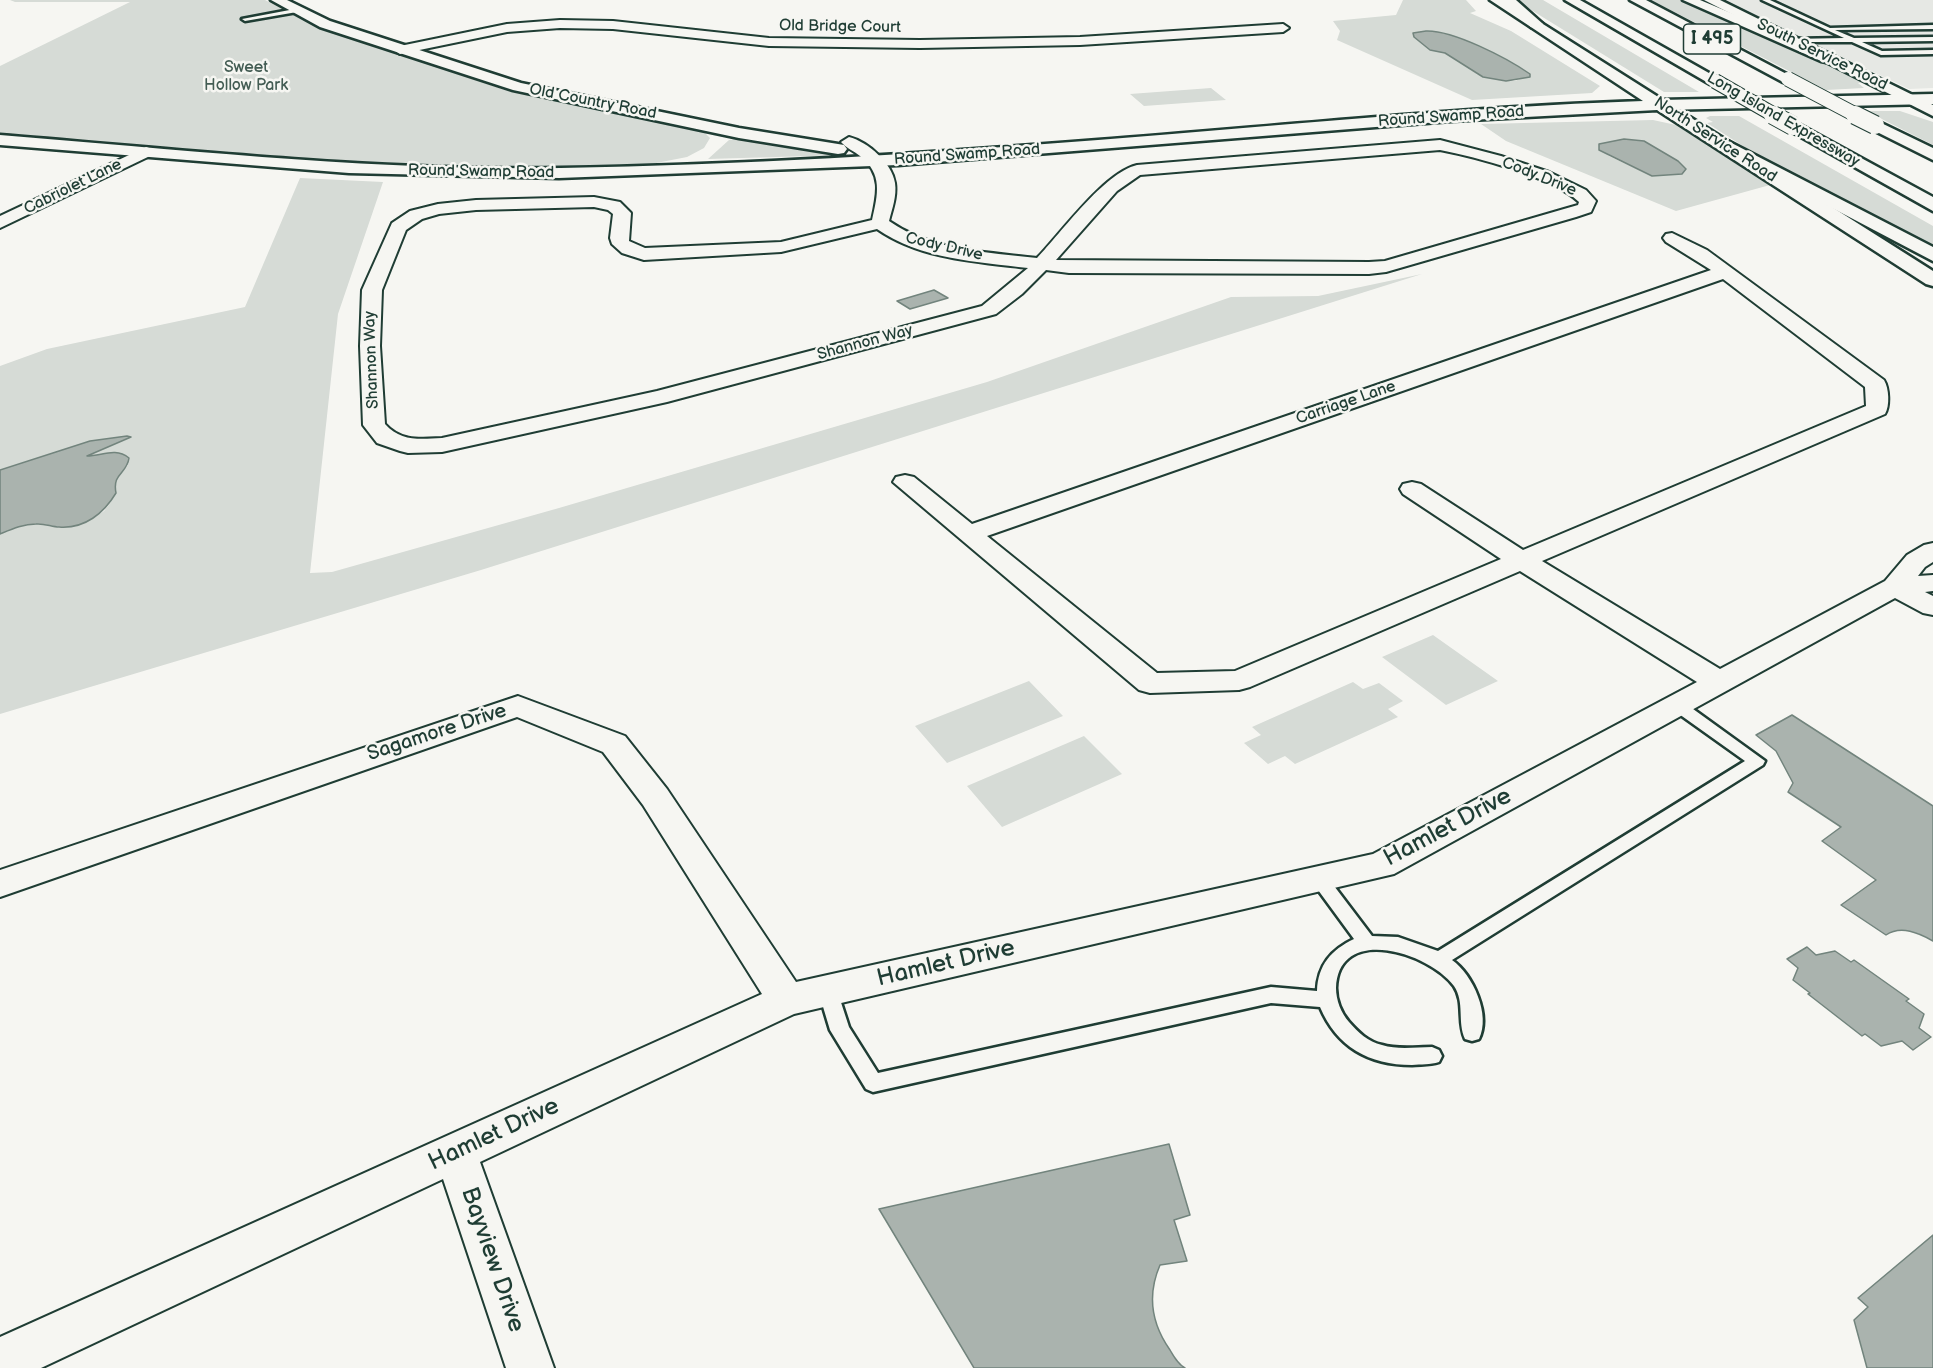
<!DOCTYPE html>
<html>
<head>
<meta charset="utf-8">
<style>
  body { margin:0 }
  canvas { display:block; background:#f6f6f2 }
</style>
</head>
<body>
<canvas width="1933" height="1368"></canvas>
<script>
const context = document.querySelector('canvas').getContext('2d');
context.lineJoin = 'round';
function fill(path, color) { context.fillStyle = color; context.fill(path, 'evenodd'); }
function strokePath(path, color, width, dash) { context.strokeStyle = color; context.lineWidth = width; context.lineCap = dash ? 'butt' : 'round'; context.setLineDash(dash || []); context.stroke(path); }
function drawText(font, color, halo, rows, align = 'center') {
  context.font = font + ' "Balsamiq Sans",sans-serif'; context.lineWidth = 5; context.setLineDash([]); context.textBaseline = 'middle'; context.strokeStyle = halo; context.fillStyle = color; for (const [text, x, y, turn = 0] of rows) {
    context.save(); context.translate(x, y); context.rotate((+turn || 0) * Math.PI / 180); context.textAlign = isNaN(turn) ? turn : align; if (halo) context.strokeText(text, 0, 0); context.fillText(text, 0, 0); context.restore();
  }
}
const built = new Path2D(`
  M1722 0H1933V88L1909 89Z`);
const green = new Path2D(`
  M10 0H265L315 26 511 92 683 124 702 130 710 138 704 148 687 157 646 165 427 168 0 134V66L130 2H15Z
  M1403 0H1466L1476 11 1470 13 1511 31 1600 86 1592 93 1472 100 1337 40 1340 31 1333 21 1396 15ZM1426 31 1522 78 1515 81 1483 77 1445 53 1430 50 1413 33Z
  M1515 0H1543L1699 92H1664Z
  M1651 0H1681L1818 58 1864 82 1858 83 1864 88 1826 90Z
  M1211 88 1226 100 1144 106 1130 94Z
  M1866 111H1900L1933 122V145Z
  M1710 116H1739L1933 226V250C1856 210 1779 171 1707 123L1713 122 1706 118Z
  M1653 120 1676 125 1770 185 1676 211 1506 141 1481 124ZM1624 139 1644 141 1686 168 1682 174 1652 176 1609 156 1599 144Z
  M742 138 840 153 844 155 708 159 729 140Z
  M300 178 383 182 338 314 310 573 332 572 559 508 987 382 1231 297 1318 296 1422 274 481 570 0 714V534L22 525 37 523 61 528 91 520 104 511 111 502 118 475 128 465 94 456 86 457 100 448 130 437 90 441 0 470V366L47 349 245 307Z
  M1433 635 1498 681 1446 705 1382 657Z
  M1029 681 1063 716 947 763 915 726Z
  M1353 682 1363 689 1379 683 1403 701 1388 709 1398 717 1295 764 1285 756 1268 764 1244 743 1261 735 1252 727Z
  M1084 736 1122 774 1002 827 967 786Z`);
const water = new Path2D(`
  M1426 31C1453 30 1507 58 1530 74V77L1506 81 1483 77 1445 53 1430 50 1414 37 1413 33Z
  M1624 139 1644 141 1678 161 1686 169 1682 174 1652 176 1599 150V144Z
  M934 290 948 298 910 309 897 301Z
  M127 436 131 437 87 456C102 456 115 447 129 458 127 474 112 473 116 493 104 513 85 529 59 527 52 527 44 523 36 524 23 524 12 529 0 534V470L90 441Z
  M1792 715 1933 806V941C1919 933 1901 925 1886 935L1841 905 1876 880 1822 841 1841 827 1788 792 1793 783 1776 751 1756 735Z
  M1807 947 1816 955 1835 951 1851 962 1854 960 1909 999 1906 1001 1924 1014 1919 1028 1931 1037 1913 1050 1902 1041 1881 1046 1865 1034 1862 1036 1808 994 1810 993 1793 980 1798 968 1787 959Z
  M1169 1144 1190 1215 1174 1220 1187 1261 1160 1265C1147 1295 1151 1323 1170 1350 1174 1357 1178 1364 1185 1368H974L879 1209Z
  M1933 1235V1368H1867L1854 1320 1868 1307 1858 1298Z`);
const lane = new Path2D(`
  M1762 0H1770L1830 28 1933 25V29L1835 30 1854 38 1933 37V41L1862 42 1882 51 1933 50V54L1881 55 1852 42H1789L1791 39 1844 38Z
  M295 9 297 12 245 21 242 19Z
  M1677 700 1682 701 1765 761 1763 765 1452 960C1473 975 1491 1015 1479 1039L1472 1041 1465 1039C1457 1022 1465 1002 1454 986 1429 952 1338 924 1336 988 1336 1000 1341 1013 1349 1022 1358 1032 1368 1042 1382 1045 1398 1050 1416 1047 1432 1047L1439 1050 1442 1056 1439 1062C1430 1065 1421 1064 1412 1065 1369 1065 1337 1047 1320 1007L1271 1003 873 1092 866 1089 830 1030 818 990 821 984 828 982 835 984 849 1027 878 1073 1271 987 1317 991C1318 965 1331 950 1354 939L1310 879 1313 874 1319 872 1325 874 1372 936 1398 937 1438 951 1745 761 1672 709 1669 705Z`);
const street = new Path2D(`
  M560 20 613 21 769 38 920 40 1080 37 1283 24 1289 28 1283 32 1080 45 920 48 769 46 613 29 560 28 507 32 400 54 394 50 400 46 507 24Z
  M849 137C868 142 892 163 895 183 897 196 892 209 889 221 932 251 987 252 1037 258 1062 232 1104 173 1137 165L1440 140 1501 156 1549 172 1586 190 1596 201 1591 212 1576 217 1386 272 1369 274 1069 273 1046 270 1022 294 996 314 667 402 442 452 408 453 400 451 377 443 363 425 360 346 362 290 392 223 410 211 438 204 476 200 594 197 620 202 631 213 629 241 645 248 781 242 872 220C878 194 883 174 860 156 854 151 846 148 841 142ZM1440 150C1476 157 1553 177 1579 202L1578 205 1564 209 1385 261 1369 262 1056 260 1117 191 1140 175ZM594 207 608 210 613 214 610 238 612 244 622 253 644 260 781 252 877 229C920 259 977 262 1028 268L982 306 657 391 442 438C420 439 401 442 385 424L380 346 382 290 406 230 422 219 439 214 476 210Z
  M146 147 152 149 154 152 152 155 0 228V216Z
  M1672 233 1707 250 1884 380C1889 388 1890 406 1885 414L1542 561 1720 669 1885 581 1907 555 1924 545 1933 543V562L1925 567 1918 576 1933 575V591L1925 592 1933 596V615L1923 613 1895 598 1394 874 794 1014 480 1162 554 1368H506L443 1179 41 1368H0V1337L762 994 643 805 603 752 517 717 0 897V870L518 696 625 736 667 789 796 982 1373 854 1697 682 1520 571 1250 687 1239 690 1150 693 1139 690 893 482 896 477 905 475 914 477 972 524 1711 270 1666 242 1663 238 1666 234ZM1723 279 1865 387 1866 406 1523 550 1421 484 1412 482 1403 484 1400 489 1403 494 1501 559 1235 671 1157 673 987 536Z`);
const secondary = new Path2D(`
  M271 0H287L330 21 521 83 739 128 838 144 844 145 847 149 844 153 838 154 739 138 513 90 320 27Z
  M1490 0H1505L1933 271V286L1926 284 1657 110 1451 121 898 165 559 178 349 173 0 145V135C187 150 374 171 561 168 741 165 920 154 1098 140 1280 126 1461 107 1643 101Z
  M1704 0H1720L1933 105V116Z`);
const primary = new Path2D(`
  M1933 94V104L1661 110 1653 105 1661 100Z`);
const highway = new Path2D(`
  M1502 0H1516L1543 24 1536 28 1531 27Z
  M1565 0H1580L1723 81 1720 84H1710Z
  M1630 0H1646L1796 79 1788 84 1783 82Z
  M1683 0H1700L1831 55 1833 58 1826 62 1821 61Z
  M1875 120 1933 148V160L1869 128 1867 125 1869 122Z
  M1793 121 1933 197V211L1787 129 1785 126 1787 123Z
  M1720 137 1933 247V261L1714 146 1712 142Z`);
const highwayBridgeFar1 = new Path2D(`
  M1788 79 1858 116
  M1715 81 1776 116`);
const highwayBridge = new Path2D(`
  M1773 115 1793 126
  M1855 115 1875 125`);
const farStreetnames = [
  ["Old Bridge Court",840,27,1],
  ["South Service Road",1822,55,26],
  ["Old Country Road",593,102,11],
  ["Round Swamp Road",1451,117,-4],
  ["Long Island Expressway",1783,120,30],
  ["North Service Road",1715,140,33],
  ["Round Swamp Road",967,155,-4],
  ["Round Swamp Road",481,172,1],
  ["Cody Drive",1539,177,22],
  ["Cabriolet Lane",73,187,-26],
  ["Cody Drive",944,247,13],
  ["Shannon Way",865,343,-15],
  ["Shannon Way",372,360,-92],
  ["Carriage Lane",1346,403,-19]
];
const farParknames = [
  ["Sweet",246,68],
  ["Hollow Park",246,86]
];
const shields = [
  [1712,39,57]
];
const shieldNames = [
  ["I 495",1712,39]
];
const streetNames = [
  ["Sagamore Drive",437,733,-18]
];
const nearStreetnames = [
  ["Hamlet Drive",1448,828,-28],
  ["Hamlet Drive",946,964,-13],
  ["Hamlet Drive",494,1135,-25],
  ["Bayview Drive",492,1260,71]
];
fill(built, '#e6e8e4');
fill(green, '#d6dbd6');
fill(water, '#aab3ae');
strokePath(water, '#72847d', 1.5);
strokePath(lane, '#1f3d34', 5);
strokePath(street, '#1f3d34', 4);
strokePath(secondary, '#1f3d34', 5);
strokePath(primary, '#1f3d34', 5);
strokePath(highway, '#1f3d34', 5);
fill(lane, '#f6f6f2');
fill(street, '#f6f6f2');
fill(secondary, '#f6f6f2');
fill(primary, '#f6f6f2');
fill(highway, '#f6f6f2');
strokePath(highwayBridgeFar1, '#1f3d34', 16, []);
strokePath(highwayBridge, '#1f3d34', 20, []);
strokePath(highwayBridgeFar1, '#f6f6f2', 14);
strokePath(highwayBridge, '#f6f6f2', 18);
drawText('16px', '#1f3d34', '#f6f6f2', farStreetnames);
drawText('16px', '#445d54', '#f6f6f2', farParknames);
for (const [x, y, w] of shields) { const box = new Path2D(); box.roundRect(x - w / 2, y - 15, w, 30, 4.5); context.fillStyle = '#f6f6f2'; context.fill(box); strokePath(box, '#1f3d34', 1.5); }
drawText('bold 18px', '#1f3d34', null, shieldNames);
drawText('20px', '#1f3d34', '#f6f6f2', streetNames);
drawText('24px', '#1f3d34', '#f6f6f2', nearStreetnames);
</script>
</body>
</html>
